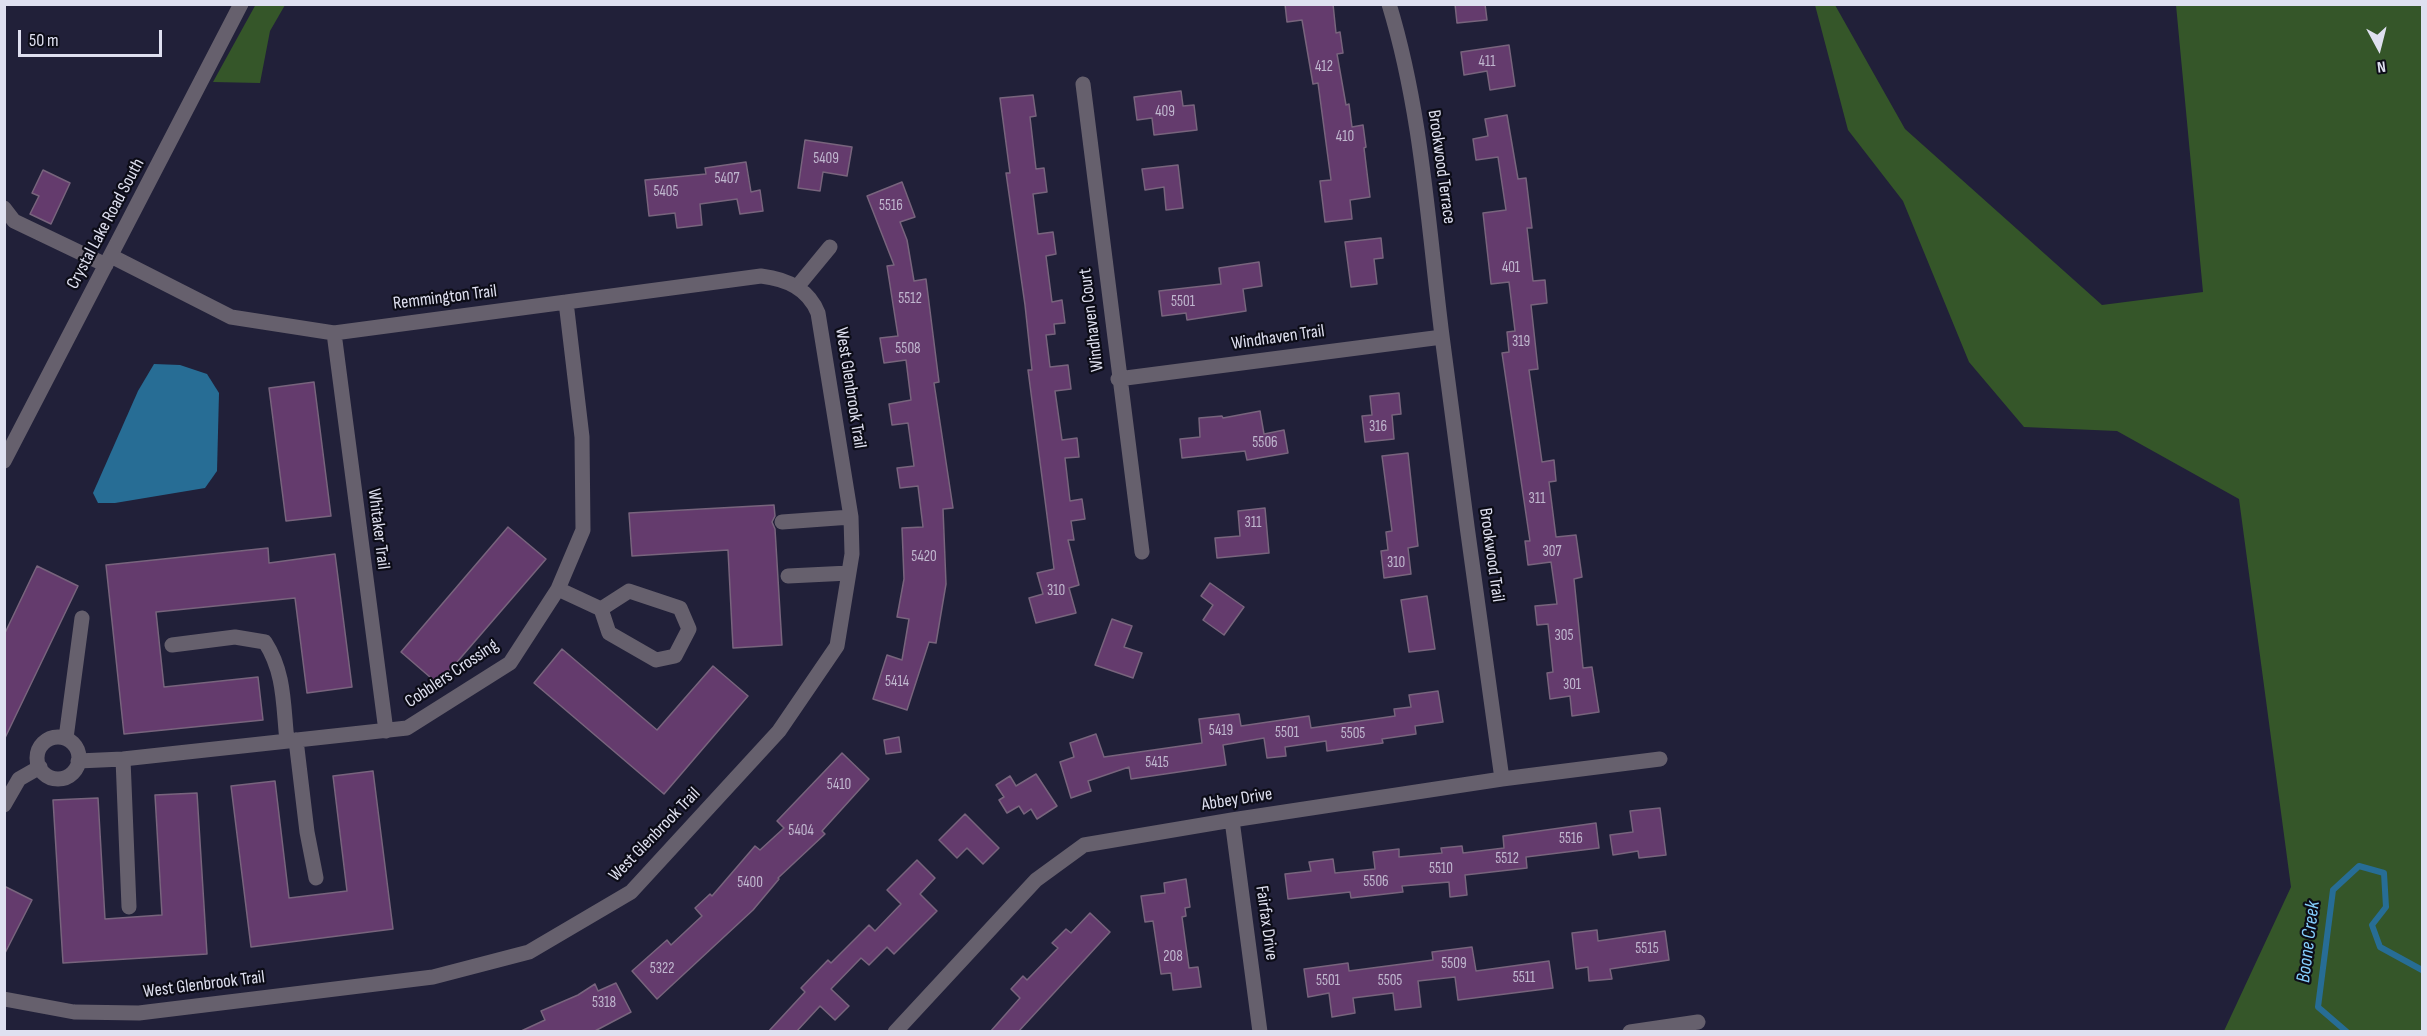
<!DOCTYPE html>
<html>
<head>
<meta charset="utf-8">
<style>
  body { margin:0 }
  #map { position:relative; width:2427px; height:1036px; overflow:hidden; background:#212039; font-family:"Sofia Sans Condensed",sans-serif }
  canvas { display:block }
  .frame { position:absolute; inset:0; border:6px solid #dfe0f0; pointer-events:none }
  .north { position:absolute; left:2349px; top:18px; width:60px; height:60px; -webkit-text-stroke:4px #0c0c17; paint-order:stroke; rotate:173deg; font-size:16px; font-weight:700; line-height:24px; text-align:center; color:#dfe0f0 }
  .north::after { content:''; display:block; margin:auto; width:21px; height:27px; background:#dfe0f0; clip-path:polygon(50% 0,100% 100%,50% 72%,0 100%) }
  .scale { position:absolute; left:18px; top:30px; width:144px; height:27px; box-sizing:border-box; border:3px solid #dfe0f0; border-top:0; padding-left:8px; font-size:18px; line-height:21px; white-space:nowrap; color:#dfe0f0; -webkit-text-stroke:4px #0c0c17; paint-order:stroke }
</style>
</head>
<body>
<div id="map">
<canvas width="2427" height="1036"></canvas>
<div class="frame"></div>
<div class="north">N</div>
<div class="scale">50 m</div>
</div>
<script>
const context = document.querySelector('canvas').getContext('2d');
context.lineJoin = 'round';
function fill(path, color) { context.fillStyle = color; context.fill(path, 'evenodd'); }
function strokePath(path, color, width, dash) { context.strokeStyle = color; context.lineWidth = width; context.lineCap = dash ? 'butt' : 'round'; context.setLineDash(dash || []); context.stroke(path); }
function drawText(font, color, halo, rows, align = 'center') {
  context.font = font + ' "Sofia Sans Condensed",sans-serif'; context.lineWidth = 4.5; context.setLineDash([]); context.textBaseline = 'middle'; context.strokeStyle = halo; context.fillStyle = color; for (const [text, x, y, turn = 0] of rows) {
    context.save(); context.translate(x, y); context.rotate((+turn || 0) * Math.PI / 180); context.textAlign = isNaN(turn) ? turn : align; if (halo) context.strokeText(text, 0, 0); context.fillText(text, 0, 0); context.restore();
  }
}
const green = new Path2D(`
  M256 4 285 5 270 31 260 83 213 82Z
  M1815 5H1835L1905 129 2102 305 2203 292 2176 5H2422V1031H2224L2291 887 2239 499 2117 431 2024 427 1969 362 1903 201 1848 130Z`);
const water = new Path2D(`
  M154 364 180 365 207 374 219 393 217 471 205 488 115 503H98L93 493 138 391Z`);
const stream = new Path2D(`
  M2347 1032 2318 1007 2333 890 2359 866 2384 873 2386 907 2372 925 2380 947 2422 970`);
const building = new Path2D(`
  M1285 4H1333L1336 33 1340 32 1343 53 1337 54 1346 105 1349 104 1352 127 1363 125 1366 147 1364 148 1370 197 1350 200 1352 219 1325 222 1320 181 1331 180 1318 83 1313 84 1302 20 1287 22Z
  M1455 4H1485L1487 20 1457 23Z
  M1509 45 1515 86 1490 90 1487 71 1464 75 1461 52Z
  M1181 91 1183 106 1194 105 1197 130 1154 135 1152 118 1137 120 1134 97Z
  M1033 95 1036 116 1030 117 1036 169 1044 168 1047 192 1033 194 1038 234 1053 232 1056 254 1046 256 1052 302 1062 300 1065 323 1054 324 1055 334 1046 335 1050 367 1068 365 1071 389 1055 391 1062 440 1077 438 1079 457 1065 458 1070 501 1082 499 1085 519 1071 521 1074 540H1068L1079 585 1069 588 1076 613 1036 623 1029 598 1043 594 1037 573 1054 569 1028 370H1032L1025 305 1006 173H1010L1000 98Z
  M1507 115 1518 179 1526 178 1532 228H1527L1533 281 1545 280 1547 303 1531 305 1538 369 1529 370 1542 462 1554 460 1556 481 1549 482 1556 537 1576 535 1582 577 1574 579 1583 668 1592 667 1599 712 1572 716 1570 696 1550 699 1547 673 1553 672 1548 624 1537 625 1535 606 1557 604 1551 562 1528 565 1525 541H1530L1502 353 1509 352 1507 332 1515 331 1509 282 1491 284 1483 213 1506 210 1498 157 1476 160 1473 139 1488 136 1485 119Z
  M805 140 852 147 847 176 823 172 820 191 798 188Z
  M746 162 751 192 760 190 763 211 740 214 737 199 700 204 702 225 677 228 675 213 649 216 645 180 706 174 705 168Z
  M1178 165 1183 208 1166 210 1164 187 1145 190 1142 169Z
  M43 170 70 183 51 224 30 214 39 196 32 193Z
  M902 182 915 217 900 222 907 240 914 281 926 279 939 382 934 383 953 508 943 509 946 584 936 643 929 642 907 710 873 699 887 655 902 660 909 619 897 617 904 579 902 528 923 527 918 486 900 488 897 468 914 466 908 423 892 425 889 404 911 400 906 360 884 363 880 338 898 336 887 266 894 265 867 196Z
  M1381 238 1383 258 1374 259 1377 284 1351 287 1345 242Z
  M1259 262 1262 286 1243 289 1246 311 1187 320 1186 313 1162 316 1159 291 1221 284 1219 268Z
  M314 382 331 516 286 521 269 388Z
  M1399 393 1401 414 1392 415 1394 439 1365 442 1362 416 1372 415 1370 396Z
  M1260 411 1264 434 1284 430 1288 453 1247 460 1245 451 1182 458 1180 439 1200 437 1199 418 1222 416 1223 418Z
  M1408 453 1418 546 1408 548 1411 574 1384 578 1381 551 1388 550 1386 532 1392 531 1382 456Z
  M774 505 775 516 772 522 775 529 782 645 733 648 728 550 632 556 629 513Z
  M1265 508 1269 553 1217 558 1215 538 1240 536 1238 511Z
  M508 527 546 559 438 684 401 652Z
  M268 548 269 563 335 554 352 687 307 693 295 598 156 612 164 687 258 677 263 720 124 734 106 565Z
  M37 566 78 586 4 740V635Z
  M1210 583 1244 607 1224 635 1203 620 1213 605 1201 596Z
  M1427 596 1435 649 1409 652 1401 600Z
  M1112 619 1132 626 1124 647 1142 653 1133 678 1095 665Z
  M562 649 657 730 713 666 748 696 664 794 534 683Z
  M1438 691 1443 722 1415 726 1416 734 1382 739 1383 743 1327 751 1326 741 1285 747 1286 756 1267 758 1264 738 1223 745 1226 765 1131 779 1129 767 1088 781 1091 791 1071 798 1060 762 1074 757 1070 743 1096 734 1104 757 1202 743 1199 719 1239 714 1241 726 1309 716 1311 728 1395 716 1394 709 1411 707 1409 695Z
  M899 737 901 752 886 754 884 740Z
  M842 753 869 779 822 831 825 834 778 878 779 879 753 910 657 999 632 971 667 940 671 945 702 916 695 908 710 894 712 896 755 846 760 850 784 828 777 821Z
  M373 771 393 929 251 947 231 786 275 781 289 898 347 891 333 776Z
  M1036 774 1057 806 1037 819 1031 809 1024 814 1019 806 1007 813 999 800 1004 797 996 785 1010 776 1016 786Z
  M197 793 207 954 63 963 53 800 98 798 105 919 162 915 155 795Z
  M1660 808 1666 855 1639 858 1638 851 1613 855 1610 835 1633 832 1630 811Z
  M965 814 999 848 983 864 967 848 957 858 939 840Z
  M1596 823 1599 848 1526 857 1527 868 1465 875 1467 895 1450 897 1449 882 1402 886 1403 892 1351 898 1350 892 1288 899 1285 874 1311 871 1309 862 1333 859 1335 873 1375 869 1373 852 1399 849V857L1442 853 1441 848 1462 846 1463 853 1504 848 1503 836Z
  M917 860 935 878 920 894 937 911 894 954 887 947 869 965 861 958 831 989 849 1006 835 1020 820 1006 796 1032H768L805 992 801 988 828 960 831 963 869 925 875 931 901 904 887 890Z
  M1186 879 1190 907 1185 908 1186 916 1182 917 1189 968 1198 967 1201 987 1173 990 1171 973 1161 974 1153 921 1145 922 1141 896 1165 893 1164 883Z
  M4 886 32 900 4 955Z
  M1090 913 1110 932 1018 1032H990L1020 998 1011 989 1023 976 1027 980 1058 948 1052 943 1066 929 1071 933Z
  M1597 930 1598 941 1665 931 1669 960 1610 969 1612 979 1589 981 1588 967 1576 969 1572 933Z
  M1472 947 1476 971 1549 961 1553 988 1458 1000 1455 977 1418 981 1421 1007 1395 1010 1393 993 1353 998 1355 1013 1332 1017 1329 993 1308 997 1304 969 1348 963 1349 971 1433 960 1432 952Z
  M616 983 631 1012 593 1032H519L545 1020 541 1011 578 995 595 984 598 991Z`);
const minor = new Path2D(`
  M1389 4C1422 112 1428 225 1442 336 1461 484 1481 631 1502 779
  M1083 84 1142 552
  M4 208 14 221 106 265
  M797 287 830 247
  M334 333 386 731
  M1118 379 1442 337
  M4 461 241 4
  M782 522 851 517
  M788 576 849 573
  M558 589 601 609 609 633 656 660 675 656 689 629 680 608 629 591 601 609
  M172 645 235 637 265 642C285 673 283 705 287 741
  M37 758a21 21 0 1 1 42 0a21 21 0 1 1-42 0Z
  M66 738 82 618
  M296 740 307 832 316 878
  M123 759 129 907
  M78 761 123 759 407 728 510 663 558 589 583 530 582 437 566 302
  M4 805 19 779 40 767
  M1232 820 1260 1032
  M4 999 74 1012 139 1013 433 977 529 952 631 892 779 731 837 646 852 554 851 517 818 313C808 288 786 279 761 276L334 333 231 317 111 256
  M895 1032 1036 880 1084 845 1232 820 1502 779 1660 759
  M1630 1032 1698 1022`);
const numberNames = [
  ["411",1487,62],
  ["412",1324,67],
  ["409",1165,112],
  ["410",1345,137],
  ["5409",826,159],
  ["5407",727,179],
  ["5405",666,192],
  ["5516",891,206],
  ["401",1511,268],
  ["5512",910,299],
  ["5501",1183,302],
  ["319",1521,342],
  ["5508",908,349],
  ["316",1378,427],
  ["5506",1265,443],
  ["311",1537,499],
  ["311",1253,523],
  ["307",1552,552],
  ["5420",924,557],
  ["310",1396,563],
  ["310",1056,591],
  ["305",1564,636],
  ["5414",897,682],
  ["301",1572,685],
  ["5419",1221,731],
  ["5501",1287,733],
  ["5505",1353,734],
  ["5415",1157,763],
  ["5410",839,785],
  ["5404",801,831],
  ["5516",1571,839],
  ["5512",1507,859],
  ["5510",1441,869],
  ["5506",1376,882],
  ["5400",750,883],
  ["5515",1647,949],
  ["208",1173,957],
  ["5509",1454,964],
  ["5322",662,969],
  ["5511",1524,978],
  ["5501",1328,981],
  ["5505",1390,981],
  ["5318",604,1003]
];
const streetNames = [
  ["Brookwood Terrace",1441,167,82],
  ["Crystal Lake Road South",106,224,-62],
  ["Remmington Trail",445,298,-7],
  ["Windhaven Court",1092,320,-97],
  ["Windhaven Trail",1278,338,-8],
  ["West Glenbrook Trail",850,388,81],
  ["Whitaker Trail",378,529,83],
  ["Brookwood Trail",1491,555,82],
  ["Cobblers Crossing",452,674,-34],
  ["Abbey Drive",1237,800,-9],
  ["West Glenbrook Trail",655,835,-46],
  ["Fairfax Drive",1266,923,82],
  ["West Glenbrook Trail",204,985,-7]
];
const waterNames = [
  ["Boone Creek",2309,942,-83]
];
fill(green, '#355629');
fill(water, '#276d95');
strokePath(stream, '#276d95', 6);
fill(building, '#643b6d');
strokePath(building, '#78647d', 1.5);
strokePath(minor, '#66606d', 15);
drawText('15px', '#c0b7cf', null, numberNames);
drawText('18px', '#dfe0f0', '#0c0c17', streetNames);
drawText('italic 20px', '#85cffd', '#0c0c17', waterNames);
</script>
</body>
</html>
